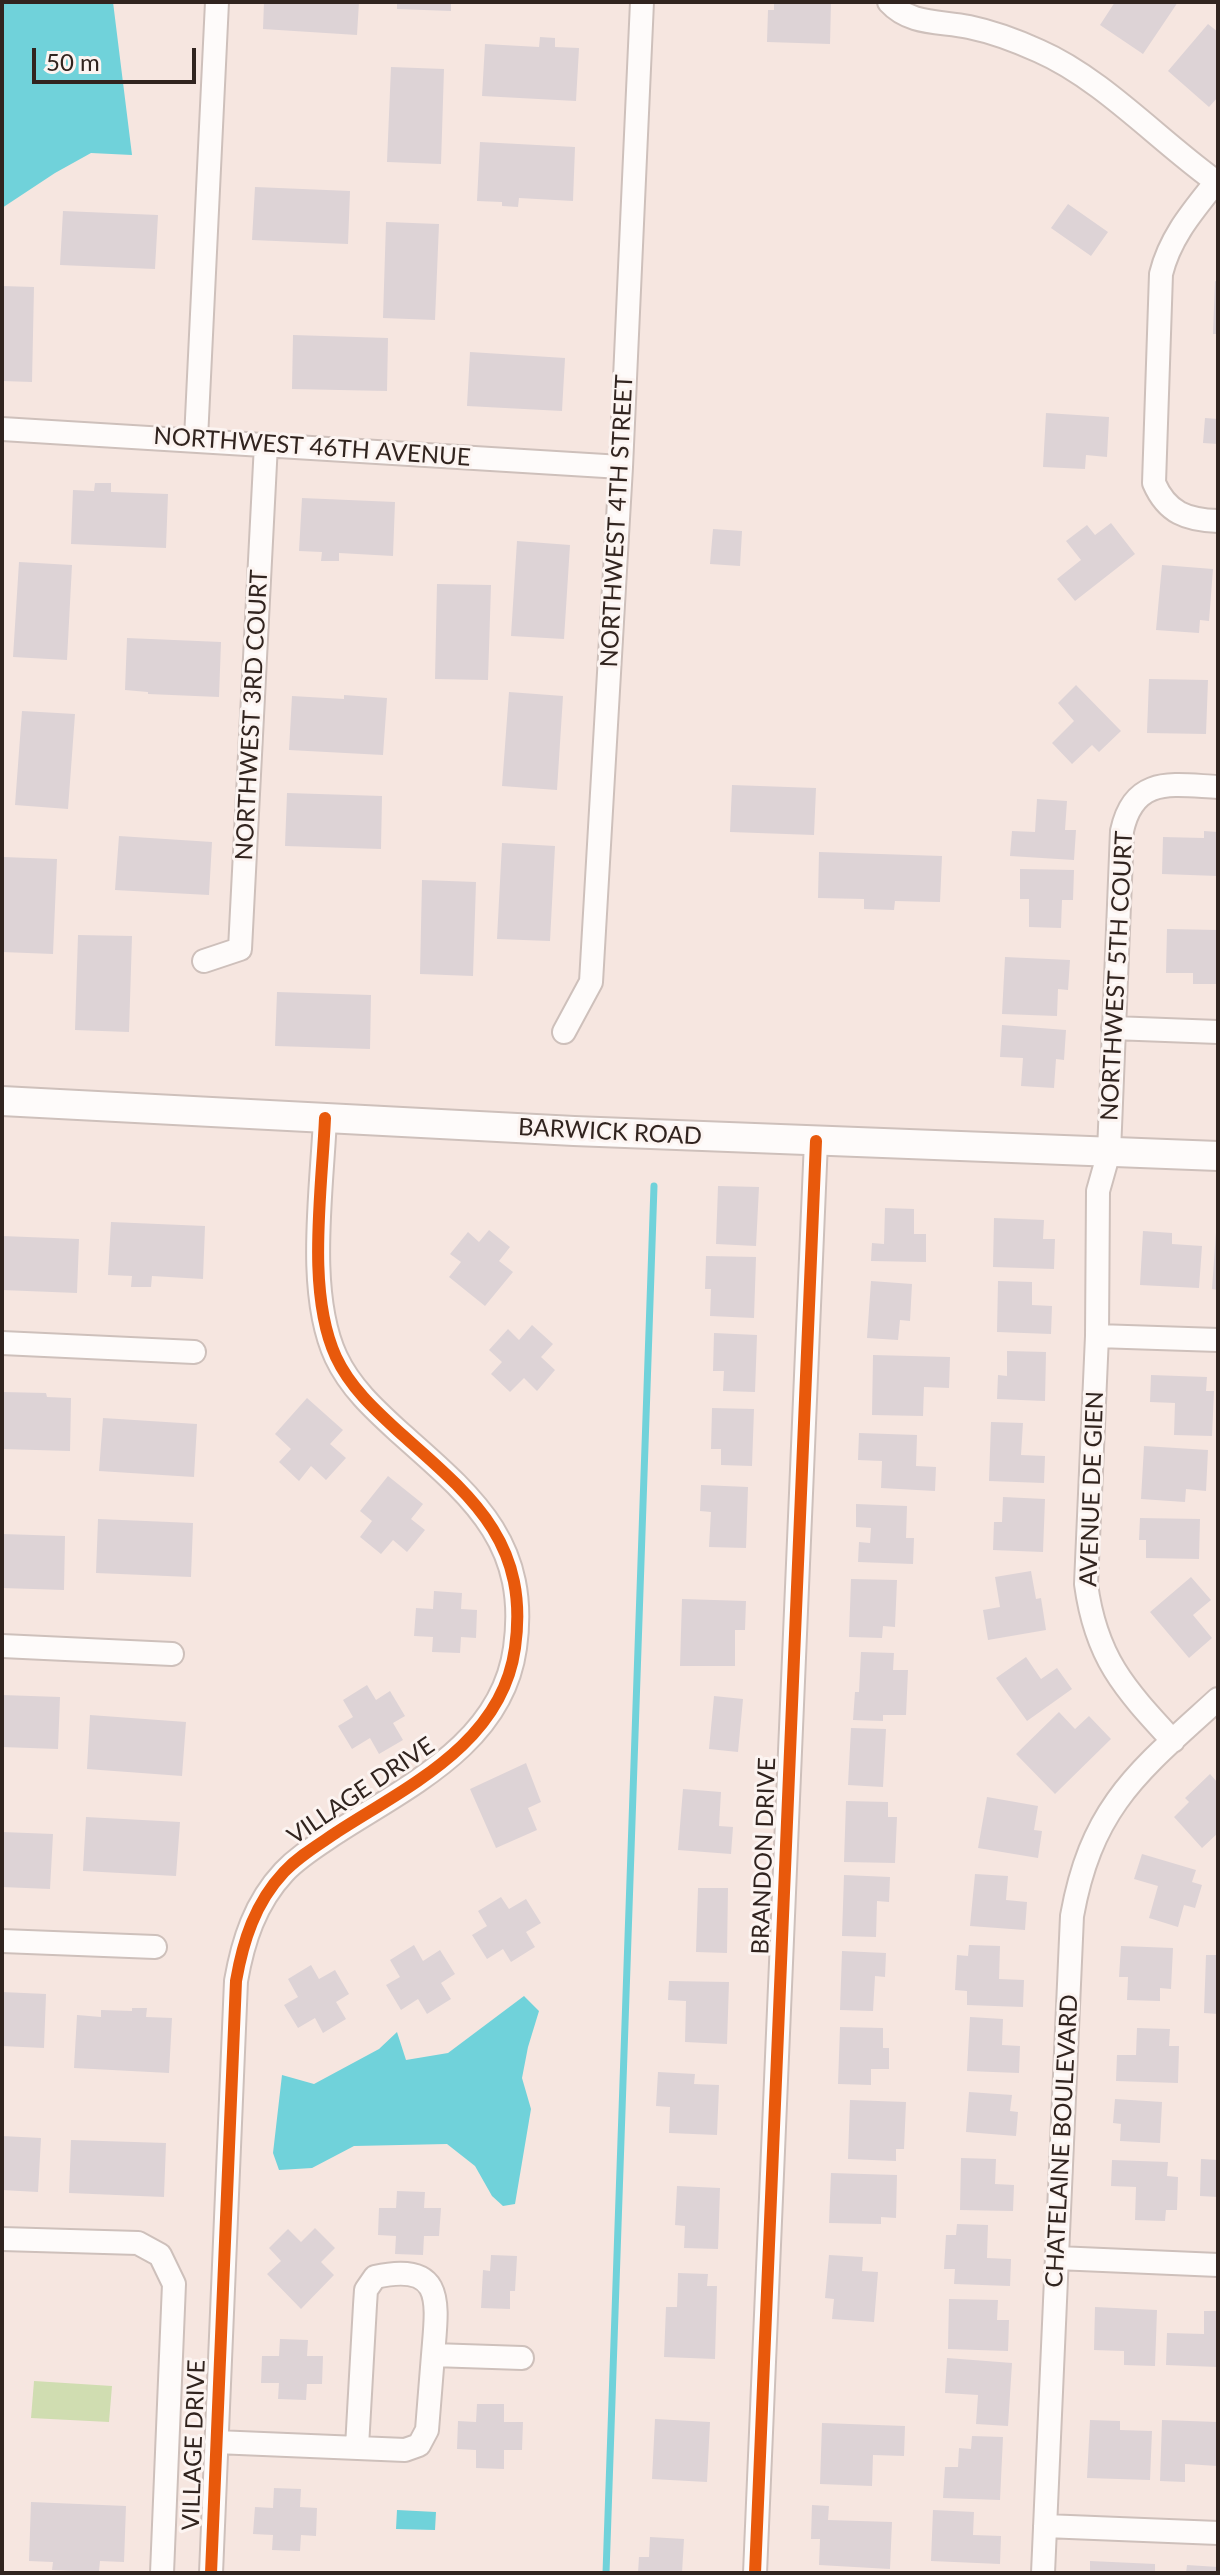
<!DOCTYPE html>
<html>
<head>
<meta charset="utf-8">
<style>
  body { margin:0 }
  #map { position:relative; width:1220px; height:2575px; overflow:hidden; background:#f6e6e0; font-family:Lato,sans-serif }
  canvas { display:block }
  .frame { position:absolute; inset:0; border:4px solid #31241f; pointer-events:none }
  .scale { position:absolute; left:32px; top:48px; width:164px; height:36px; box-sizing:border-box; border:4px solid #31241f; border-top:0; padding-left:10px; font-size:24px; line-height:28px; white-space:nowrap; color:#31241f; -webkit-text-stroke:6px #fcf4f1; paint-order:stroke }
</style>
</head>
<body>
<div id="map">
<canvas width="1220" height="2575"></canvas>
<div class="frame"></div>
<div class="scale">50 m</div>
</div>
<script>
const context = document.querySelector('canvas').getContext('2d');
context.lineJoin = 'round';
function fill(path, color) { context.fillStyle = color; context.fill(path, 'evenodd'); }
function strokePath(path, color, width, dash) { context.strokeStyle = color; context.lineWidth = width; context.lineCap = dash ? 'butt' : 'round'; context.setLineDash(dash || []); context.stroke(path); }
function drawText(font, color, halo, rows, align = 'center') {
  context.font = font + ' Lato,sans-serif'; context.lineWidth = 6; context.setLineDash([]); context.textBaseline = 'middle'; context.strokeStyle = halo; context.fillStyle = color; for (const [text, x, y, turn = 0] of rows) {
    context.save(); context.translate(x, y); context.rotate((+turn || 0) * Math.PI / 180); context.textAlign = isNaN(turn) ? turn : align; if (halo) context.strokeText(text, 0, 0); context.fillText(text, 0, 0); context.restore();
  }
}
const green = new Path2D(`
  M34 2381 112 2386 109 2422 31 2418Z`);
const water = new Path2D(`
  M2 2H113L132 155 91 153 55 173 2 208Z
  M524 1996 539 2011 528 2047 522 2078 531 2109 515 2204 503 2206 492 2196 475 2166 447 2144 354 2146 312 2168 279 2170 273 2153 282 2075 314 2084 379 2049 397 2032 406 2060 448 2053Z
  M397 2510 436 2512 435 2530 396 2529Z`);
const stream = new Path2D(`
  M606 2573 654 1186`);
const building = new Path2D(`
  M264 2H359L357 35 263 29Z
  M397 2H451V11L397 9Z
  M774 2H831L830 44 767 42 768 10H774Z
  M1115 2H1178L1143 54 1100 25Z
  M1208 24 1218 32V97L1209 107 1168 71Z
  M540 37 555 38V47L579 48 576 101 482 96 485 44 539 47Z
  M391 67 444 69 441 164 387 162Z
  M480 142 575 147 573 201 519 198 518 207 502 206V202L477 201Z
  M255 187 350 191 348 244 252 240Z
  M1068 204 1108 232 1091 256 1051 228Z
  M63 211 158 215 155 269 60 265Z
  M386 222 439 224 435 320 383 318Z
  M1215 281 1218 282V334H1213Z
  M2 286 34 287 32 382 2 381Z
  M293 335 388 338 387 391 292 389Z
  M470 352 565 358 562 411 467 406Z
  M1046 413 1109 417 1107 457 1086 455 1085 469 1043 467Z
  M1205 418 1218 419V444L1203 443Z
  M95 483H111V492L168 494 166 548 71 544 73 490 94 491Z
  M302 498 395 502 393 556 339 553V561H321L322 552 299 551Z
  M1111 523 1135 554 1075 601 1057 579 1081 560 1066 541 1087 525 1095 535Z
  M713 529 742 531 740 566 710 564Z
  M517 541 570 545 564 639 511 636Z
  M19 562 72 565 67 660 13 657Z
  M1162 565 1213 569 1209 621 1200 620 1199 633 1156 630Z
  M437 584 491 585 488 680 435 679Z
  M127 638 221 642 219 697 148 694V692L125 690Z
  M1149 679 1208 680 1206 734 1147 733Z
  M1076 685 1121 731 1099 752 1092 745 1072 764 1052 743 1074 721 1058 703Z
  M509 692 563 696 557 790 502 786Z
  M344 695 387 698 383 755 289 750 292 696 344 699Z
  M22 711 75 714 68 809 15 805Z
  M732 785 816 788 814 835 730 832Z
  M287 793 382 796 381 849 285 846Z
  M1037 799 1067 801 1065 830H1076L1074 860 1010 856 1012 831 1035 832Z
  M1204 831 1218 832V876L1162 874 1163 837 1204 838Z
  M119 836 212 842 209 895 115 890Z
  M502 843 555 846 550 941 497 939Z
  M819 852 942 856 940 902 895 901 894 910 864 909V899L818 898Z
  M3 857 57 859 53 954 2 952Z
  M1020 869 1074 870 1073 900H1062L1061 928 1029 927V899H1020Z
  M422 880 476 882 473 976 420 974Z
  M1167 929 1218 930V984H1193V973H1166Z
  M78 935 132 936 129 1032 75 1030Z
  M1005 957 1070 960 1068 990 1058 989 1057 1016 1002 1014Z
  M277 992 371 995 370 1049 275 1046Z
  M1002 1025 1066 1030 1064 1060 1056 1059 1054 1088 1021 1086 1023 1058 1000 1057Z
  M718 1186 759 1187 756 1246 716 1244Z
  M885 1208 914 1209V1234H926V1262L871 1261 872 1243 884 1244Z
  M994 1218 1044 1220 1043 1239H1055L1054 1269 993 1267Z
  M111 1222 205 1226 203 1279 152 1276 151 1287H131L132 1276 108 1275Z
  M489 1230 510 1247 499 1261 513 1272 485 1306 449 1277 461 1262 450 1254 468 1232 479 1242Z
  M1143 1231 1172 1233V1244L1202 1246 1199 1288 1140 1285Z
  M1216 1232H1218V1290L1212 1289Z
  M2 1236 79 1239 77 1293 2 1290Z
  M706 1256 756 1257 754 1318 710 1316 711 1289H705Z
  M871 1281 912 1284 910 1321 900 1320 898 1340 867 1338Z
  M998 1281 1032 1282V1305L1052 1306 1051 1334 997 1332Z
  M532 1325 553 1344 541 1357 555 1370 537 1391 524 1378 510 1392 491 1374 502 1362 489 1350 508 1329 519 1340Z
  M714 1333 757 1335 755 1392 723 1391 724 1371H713Z
  M1007 1351 1046 1352 1045 1401 997 1399 998 1375 1007 1376Z
  M873 1355 950 1357 949 1388 924 1387 923 1416 872 1415Z
  M1151 1375 1207 1377 1206 1391H1214L1212 1436 1174 1435 1175 1403 1150 1402Z
  M2 1392 46 1393 47 1397 71 1398 70 1451 2 1449Z
  M307 1398 343 1430 330 1444 346 1458 326 1480 311 1466 299 1481 279 1462 291 1449 275 1434Z
  M712 1408 754 1409 752 1466 721 1465V1449H711Z
  M103 1418 197 1424 194 1477 99 1471Z
  M991 1422 1023 1423 1021 1455 1045 1456 1044 1483 989 1481Z
  M859 1433 917 1435 916 1466 936 1467 935 1491 881 1488 882 1461 858 1460Z
  M1144 1446 1208 1450 1206 1491 1186 1489 1185 1502 1141 1499Z
  M388 1476 423 1504 411 1519 425 1530 407 1552 393 1540 381 1554 360 1537 372 1521 360 1511Z
  M701 1485 748 1487 746 1548 709 1547 711 1512 700 1511Z
  M1003 1497 1045 1499 1043 1552 993 1550 994 1522H1002Z
  M856 1504 907 1506 906 1538H914L913 1564 858 1562 859 1542 870 1543 871 1528 856 1527Z
  M1140 1518 1200 1519 1199 1559 1146 1558V1540H1139Z
  M98 1519 193 1523 191 1577 96 1573Z
  M2 1534 65 1536 64 1590 2 1588Z
  M1031 1571 1036 1599 1041 1598 1046 1630 988 1640 983 1610 1000 1607 995 1577Z
  M1191 1577 1211 1600 1193 1615 1212 1638 1189 1658 1150 1612Z
  M851 1579 897 1580 895 1627 883 1626 882 1638 849 1637Z
  M434 1591 462 1593 461 1609 477 1610 476 1638 461 1637 460 1653 432 1652 433 1637 414 1636 416 1608 433 1609Z
  M682 1599 746 1601 745 1630H735V1666H680Z
  M861 1652 894 1653 893 1670H908L906 1715H883V1721L853 1720 855 1692H859Z
  M1026 1657 1041 1679 1057 1668 1072 1689 1027 1721 996 1678Z
  M367 1685 376 1700 390 1691 405 1716 393 1723 403 1740 379 1754 370 1738 352 1749 338 1726 353 1717 343 1700Z
  M2 1695 60 1697 58 1749 2 1747Z
  M714 1696 743 1699 738 1752 709 1749Z
  M1059 1712 1075 1729 1089 1716 1111 1739 1055 1794 1016 1754Z
  M90 1715 186 1722 182 1776 87 1769Z
  M851 1728 886 1729 883 1787 848 1785Z
  M526 1763 541 1802 528 1808 537 1830 496 1848 470 1789Z
  M1210 1774 1218 1783V1833L1202 1848 1174 1817 1189 1802 1185 1798Z
  M683 1789 721 1792 719 1826 733 1827 731 1854 678 1850Z
  M987 1797 1038 1806 1034 1830 1042 1831 1038 1858 978 1848Z
  M846 1801 888 1802V1817H897L895 1863 844 1862Z
  M86 1817 180 1822 176 1876 83 1871Z
  M2 1832 53 1834 50 1889 2 1887Z
  M1142 1854 1196 1870 1192 1882 1202 1885 1195 1908 1184 1905 1178 1927 1149 1918 1158 1886 1134 1879Z
  M975 1874 1008 1876 1006 1900 1027 1902 1025 1930 970 1926Z
  M844 1875 890 1877 889 1902 877 1901 876 1937 842 1936Z
  M698 1888H728L727 1953 696 1952Z
  M501 1897 509 1909 526 1899 541 1923 526 1932 535 1947 511 1962 503 1949 487 1959 472 1935 487 1926 478 1911Z
  M414 1945 423 1961 440 1950 455 1974 441 1983 451 1999 427 2014 418 1999 401 2010 386 1985 400 1977 390 1960Z
  M969 1945 1000 1946 999 1979 1024 1980 1023 2007 967 2005V1991L955 1990 957 1955 968 1956Z
  M1121 1946 1173 1948 1171 1989 1160 1988V2001L1127 2000 1128 1977H1119Z
  M842 1951 886 1953 885 1977 875 1976 873 2011 840 2010Z
  M1206 1955H1218V2014L1204 2013Z
  M311 1965 319 1979 335 1970 349 1994 336 2002 346 2019 323 2033 315 2018 298 2028 284 2005 298 1997 288 1979Z
  M669 1981 729 1982 727 2044 685 2042 686 2001 668 2000Z
  M2 1992 46 1994 44 2048 2 2046Z
  M132 2008H147L146 2017 172 2018 169 2073 74 2068 77 2015 101 2017V2010L132 2011Z
  M970 2017 1003 2019 1002 2045 1020 2046 1019 2073 967 2071Z
  M840 2027 883 2028V2048H889V2069H871V2085L838 2084Z
  M1137 2028 1170 2029 1169 2046H1179L1178 2083 1116 2081 1117 2055H1136Z
  M658 2072 695 2074 694 2084 719 2085 717 2135 669 2133 670 2107 656 2106Z
  M969 2092 1012 2095 1010 2111 1018 2112 1016 2136 966 2132Z
  M1115 2099 1162 2102 1160 2143 1120 2141 1121 2124 1113 2123Z
  M850 2100 906 2102 904 2149H896V2161L848 2159Z
  M2 2136 41 2138 38 2192 2 2190Z
  M71 2140 166 2143 164 2197 69 2193Z
  M961 2158 996 2159 995 2184 1014 2185 1013 2211 960 2210Z
  M1201 2159 1218 2160V2197L1200 2196Z
  M1112 2160 1168 2162 1167 2176 1178 2177 1177 2210H1166L1165 2221 1135 2220 1136 2187 1111 2186Z
  M831 2173 897 2175 896 2218 881 2217V2224L829 2223Z
  M677 2186 720 2188 718 2249 684 2248 685 2226 675 2225Z
  M397 2191 425 2192 424 2208H441L439 2236H424L423 2255 395 2254 396 2236 378 2235 379 2208H396Z
  M957 2224 988 2225 987 2258 1011 2259 1010 2286 954 2284 955 2269H944L946 2235H956Z
  M315 2228 335 2248 321 2262 334 2275 301 2309 267 2274 281 2261 269 2248 288 2229 301 2242Z
  M491 2255 517 2256 515 2291H510V2309L481 2308 483 2270 490 2271Z
  M829 2255 863 2257 862 2271 878 2272 874 2322 832 2319 834 2299 825 2298Z
  M678 2273 708 2274 707 2286H717L715 2359 664 2357 666 2307H677Z
  M949 2299 998 2300 997 2320H1009L1008 2351 948 2349Z
  M1095 2307 1157 2310 1155 2366 1124 2365V2351L1094 2350Z
  M1204 2311H1218V2367L1166 2365 1167 2333 1204 2334Z
  M280 2339 308 2340 307 2356H323L322 2384H307L306 2400 278 2399 279 2383H261L262 2356H279Z
  M947 2358 1012 2363 1008 2426 976 2424 978 2395 945 2393Z
  M477 2404H504V2422H523L522 2450H504V2469L476 2468V2450L457 2449 458 2421 476 2422Z
  M655 2419 710 2422 707 2482 652 2479Z
  M1090 2420 1120 2421V2430L1152 2431 1150 2480 1087 2478Z
  M1162 2420 1218 2422V2466L1185 2464V2482L1160 2481Z
  M822 2423 905 2426 904 2456 873 2455 872 2486 820 2484Z
  M972 2436 1003 2437 1000 2500 943 2498 945 2467H958L959 2448 971 2449Z
  M274 2488 301 2489 300 2507 317 2508 316 2536 301 2535 300 2551 272 2550 273 2535 253 2534 255 2507 273 2508Z
  M31 2502 126 2506 124 2562 100 2561 99 2571H75L52 2570 53 2562 29 2561Z
  M812 2505 829 2506 828 2520 892 2522 890 2569 819 2565 820 2539H811Z
  M933 2510 974 2512 973 2535 1001 2536 1000 2564 931 2561Z
  M650 2537 684 2539 682 2573H638L639 2557H649Z
  M1090 2561 1155 2564V2573H1090Z
  M1187 2565 1218 2567V2573H1186Z`);
const minor = new Path2D(`
  M889 2C910 25 940 21 969 27 993 32 1017 41 1039 51 1103 79 1160 142 1218 183
  M1216 182C1193 211 1170 237 1161 274L1154 483C1167 513 1187 520 1218 521
  M2 429 621 467
  M196 439 217 2
  M204 961 240 949 266 444
  M1113 1028 1218 1032
  M564 1032 591 982 621 467 642 2
  M1097 1336 1218 1340
  M2 1343 194 1352
  M2 1646 172 1654
  M1173 1741C1124 1688 1096 1658 1086 1584L1097 1336 1098 1191 1109 1152 1122 831C1134 775 1173 785 1218 787
  M2 1941 155 1947
  M2 2239 138 2243 160 2255 174 2284 162 2573
  M1057 2258 1218 2265
  M216 2442 405 2450 419 2445 427 2430 433 2355 522 2358
  M357 2447 365 2305 366 2290 375 2277C446 2261 437 2304 433 2355
  M1045 2526 1218 2533
  M211 2573 236 1981C243 1941 255 1903 284 1872 299 1856 318 1845 337 1832 408 1786 502 1743 515 1648 530 1541 470 1495 398 1431 374 1409 350 1387 336 1357 306 1292 322 1190 325 1118
  M755 2573 816 1141
  M1043 2573 1072 1916C1092 1805 1139 1771 1218 1699`);
const tertiary = new Path2D(`
  M2 1101 574 1131 1218 1156`);
const cycleway = new Path2D(`
  M211 2573 236 1981C243 1941 255 1903 284 1872 299 1856 318 1845 337 1832 408 1786 502 1743 515 1648 530 1541 470 1495 398 1431 374 1409 350 1387 336 1357 306 1292 322 1190 325 1118
  M755 2573 816 1141`);
const streetNames = [
  ["NORTHWEST 46TH AVENUE",312,447,4],
  ["NORTHWEST 4TH STREET",617,521,-87],
  ["NORTHWEST 3RD COURT",252,715,-87],
  ["NORTHWEST 5TH COURT",1117,976,-87],
  ["BARWICK ROAD",610,1132,3],
  ["AVENUE DE GIEN",1092,1489,-88],
  ["VILLAGE DRIVE",361,1791,-34],
  ["BRANDON DRIVE",764,1856,-88],
  ["CHATELAINE BOULEVARD",1062,2141,-87],
  ["VILLAGE DRIVE",194,2445,-88]
];
fill(green, '#d0ddb1');
fill(water, '#70d2da');
strokePath(stream, '#70d2da', 7);
fill(building, '#ddd3d6');
strokePath(minor, '#cec0bb', 26);
strokePath(tertiary, '#cec0bb', 32);
strokePath(minor, '#fefbfa', 22);
strokePath(tertiary, '#fefbfa', 28);
strokePath(cycleway, '#e8590c', 12);
drawText('24px', '#31241f', '#fcf4f1', streetNames);
</script>
</body>
</html>
